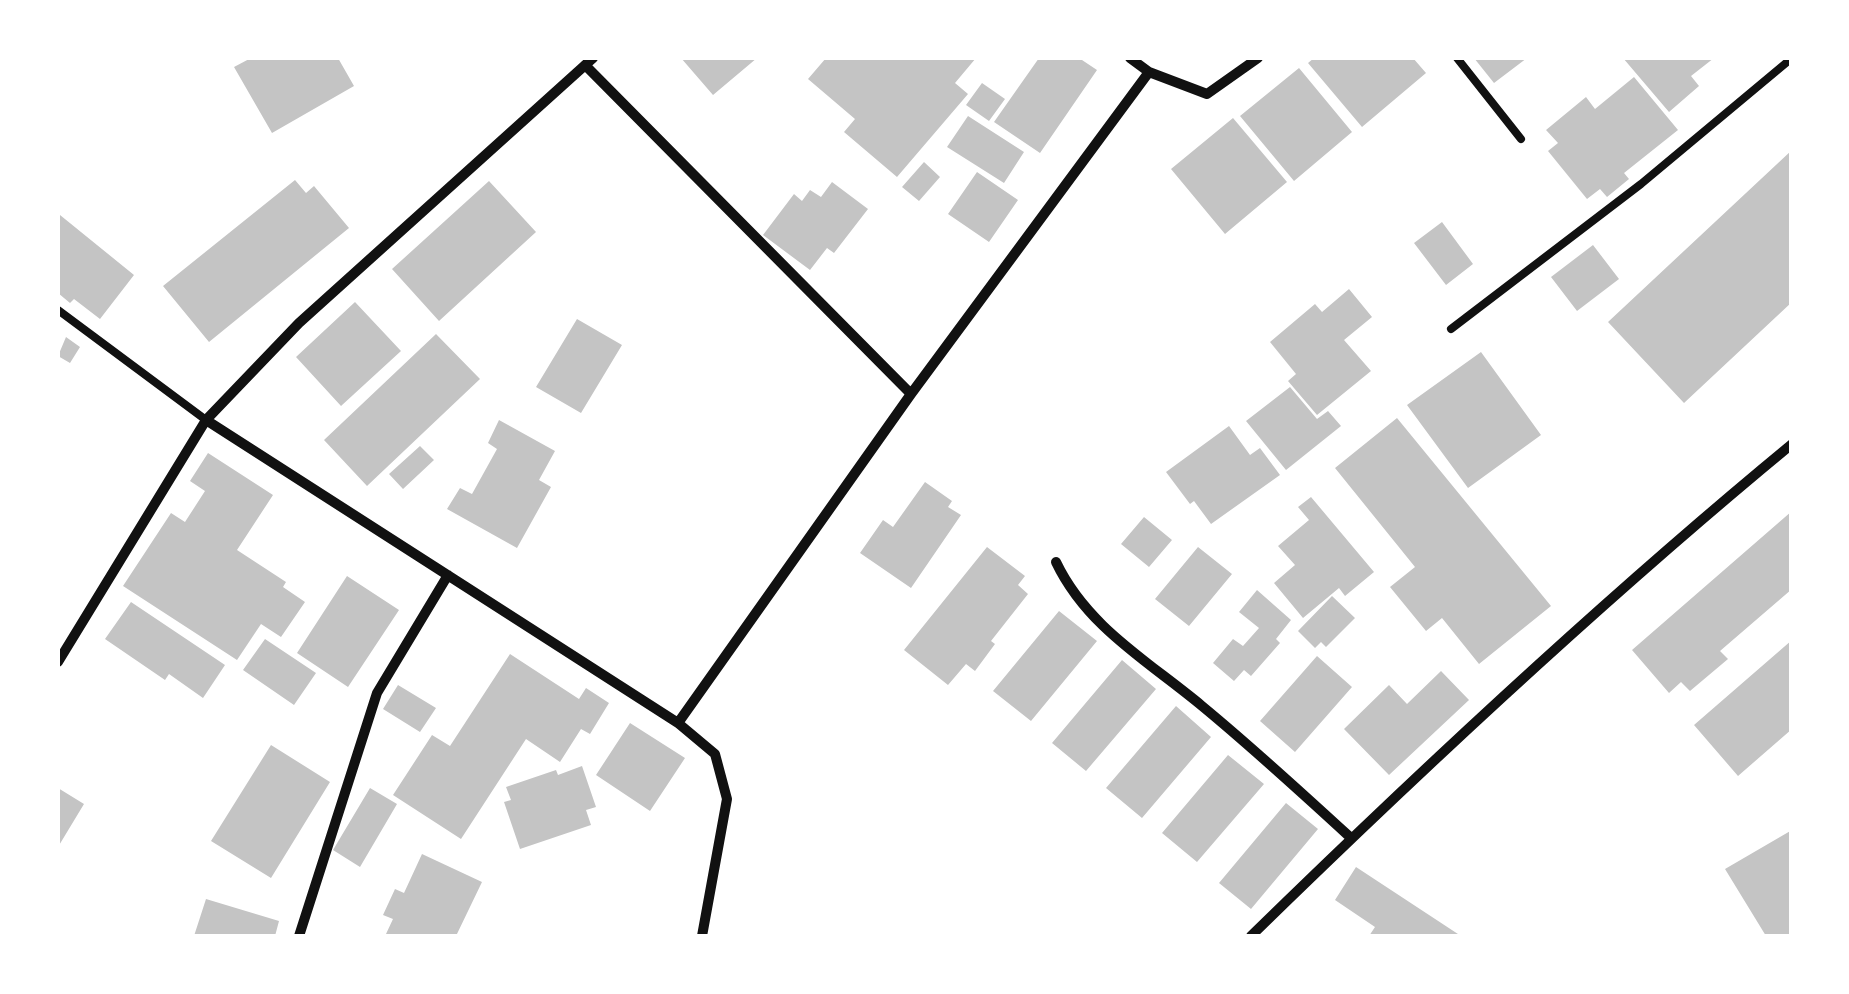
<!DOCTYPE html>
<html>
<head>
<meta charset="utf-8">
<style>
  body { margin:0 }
  #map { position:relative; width:1849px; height:994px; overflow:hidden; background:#fff; font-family:Montserrat,sans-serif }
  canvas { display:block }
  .frame { position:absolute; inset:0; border:60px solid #fff; pointer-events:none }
</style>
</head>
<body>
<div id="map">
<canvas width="1849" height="994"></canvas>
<div class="frame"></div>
</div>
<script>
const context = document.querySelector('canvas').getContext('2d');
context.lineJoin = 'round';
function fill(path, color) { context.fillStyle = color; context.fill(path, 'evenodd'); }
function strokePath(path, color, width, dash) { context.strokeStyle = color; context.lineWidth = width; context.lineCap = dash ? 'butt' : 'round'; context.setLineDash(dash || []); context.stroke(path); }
const building = new Path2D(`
  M251 58H338L354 86 272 133 234 67Z
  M681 58H757L713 95Z
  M826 58H976L955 83 968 94 897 177 844 132 855 119 808 79Z
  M1039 58H1079L1097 70 1040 153 994 122Z
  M1314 58H1413L1426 73 1362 127 1308 63Z
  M1474 58H1527L1494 83Z
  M1623 58H1714L1691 76 1699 86 1669 112Z
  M1299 68 1352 132 1294 181 1240 116Z
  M1634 77 1678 130 1624 173 1629 179 1607 197 1600 189 1587 199 1548 151 1558 143 1546 130 1586 97 1595 109Z
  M982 83 1005 99 989 121 966 105Z
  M968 116 1024 152 1004 183 947 147Z
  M1233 118 1287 182 1225 234 1171 169Z
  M1792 150V302L1684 403 1608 322Z
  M924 162 940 177 919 201 902 187Z
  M977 172 1018 200 989 242 948 214Z
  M295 180 306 193 314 186 349 228 209 342 163 286Z
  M489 181 536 232 439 321 392 269Z
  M832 182 868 209 834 253 827 248 810 270 763 235 794 194 802 201 810 190 821 197Z
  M60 215 134 275 100 319 74 299 70 303 58 293Z
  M1442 222 1473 264 1446 285 1414 243Z
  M1593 245 1619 279 1577 311 1551 277Z
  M1349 289 1372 317 1344 340 1371 371 1317 415 1288 381 1296 374 1270 342 1315 304 1322 312Z
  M355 302 401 351 341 406 296 357Z
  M577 319 622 345 581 413 536 387Z
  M436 334 480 379 367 486 324 440Z
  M66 337 80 347 70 363 58 356Z
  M1481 352 1541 435 1468 488 1407 405Z
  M1290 387 1317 419 1328 411 1341 426 1286 470 1246 421Z
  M1397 418 1551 606 1479 664 1442 618 1426 631 1390 587 1415 567 1335 468Z
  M499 420 555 451 539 480 551 487 517 548 447 509 460 488 472 494 497 449 488 443Z
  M1229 426 1250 455 1260 448 1280 475 1211 524 1194 501 1190 504 1166 472Z
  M420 446 434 460 403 489 389 474Z
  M208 453 273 495 237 550 286 582 283 587 305 602 281 637 261 624 237 660 123 586 171 513 185 522 205 491 190 481Z
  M925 482 952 501 948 507 961 515 911 588 860 553 883 520 893 527Z
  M1311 497 1374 572 1345 596 1339 588 1303 618 1274 583 1295 565 1278 546 1309 520 1298 507Z
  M1792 511V589L1720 651 1728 659 1690 691 1681 682 1669 693 1632 650Z
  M1144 517 1172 540 1149 567 1121 544Z
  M987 547 1025 576 1018 585 1028 594 991 641 995 644 975 671 966 664 948 685 904 650Z
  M1198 547 1232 574 1189 626 1155 599Z
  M347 576 399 610 348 687 297 653Z
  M1257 590 1291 620 1276 639 1280 643 1251 676 1244 670 1234 681 1213 663 1233 639 1243 646 1259 628 1239 612Z
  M1332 596 1355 618 1326 647 1321 642 1315 648 1298 631Z
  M131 602 225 665 203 698 169 674 165 680 105 639Z
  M1059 611 1097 641 1031 721 993 691Z
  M265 639 316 673 294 705 243 670Z
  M1792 640V729L1738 776 1694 725Z
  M510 654 579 699 586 688 609 703 590 734 581 729 560 762 526 739 461 839 393 795 432 735 450 746Z
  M1317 656 1352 687 1295 752 1260 721Z
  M1122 660 1156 689 1086 771 1052 743Z
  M1441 671 1469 700 1389 775 1344 729 1389 685 1407 704Z
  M398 685 436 708 420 732 383 709Z
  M1176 706 1211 737 1142 818 1106 788Z
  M630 723 685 758 650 811 596 775Z
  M271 745 330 782 271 878 211 841Z
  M1228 755 1264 784 1197 862 1162 833Z
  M582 766 596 807 586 810 591 825 520 849 504 802 511 800 506 787 556 770 558 775Z
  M58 788 84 804 58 847Z
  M370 788 397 804 360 867 333 850Z
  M1286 803 1318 829 1251 909 1219 883Z
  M1792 830V933L1785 936H1766L1725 869Z
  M422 854 482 882 456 936 386 934 393 919 383 915 395 889 404 893Z
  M1356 867 1461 936H1369L1375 927 1335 900Z
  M206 899 279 921 275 936H194Z`);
const service = new Path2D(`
  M1457 58 1521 139
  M58 310 206 420
  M1451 329 1641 184 1792 58`);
const minor = new Path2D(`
  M1130 58 1149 72 1207 94 1258 58
  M585 65 911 394
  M206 420 678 723 715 754 727 799 702 936
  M1056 562C1087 627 1148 661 1202 706 1253 748 1302 793 1351 838
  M58 662 206 420 299 323 593 58
  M678 723 911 394 1149 72
  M299 936 377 693 448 575
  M1251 936C1425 766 1604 599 1792 444`);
fill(building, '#c4c4c4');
strokePath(service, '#111', 8);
strokePath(minor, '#111', 10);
</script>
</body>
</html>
